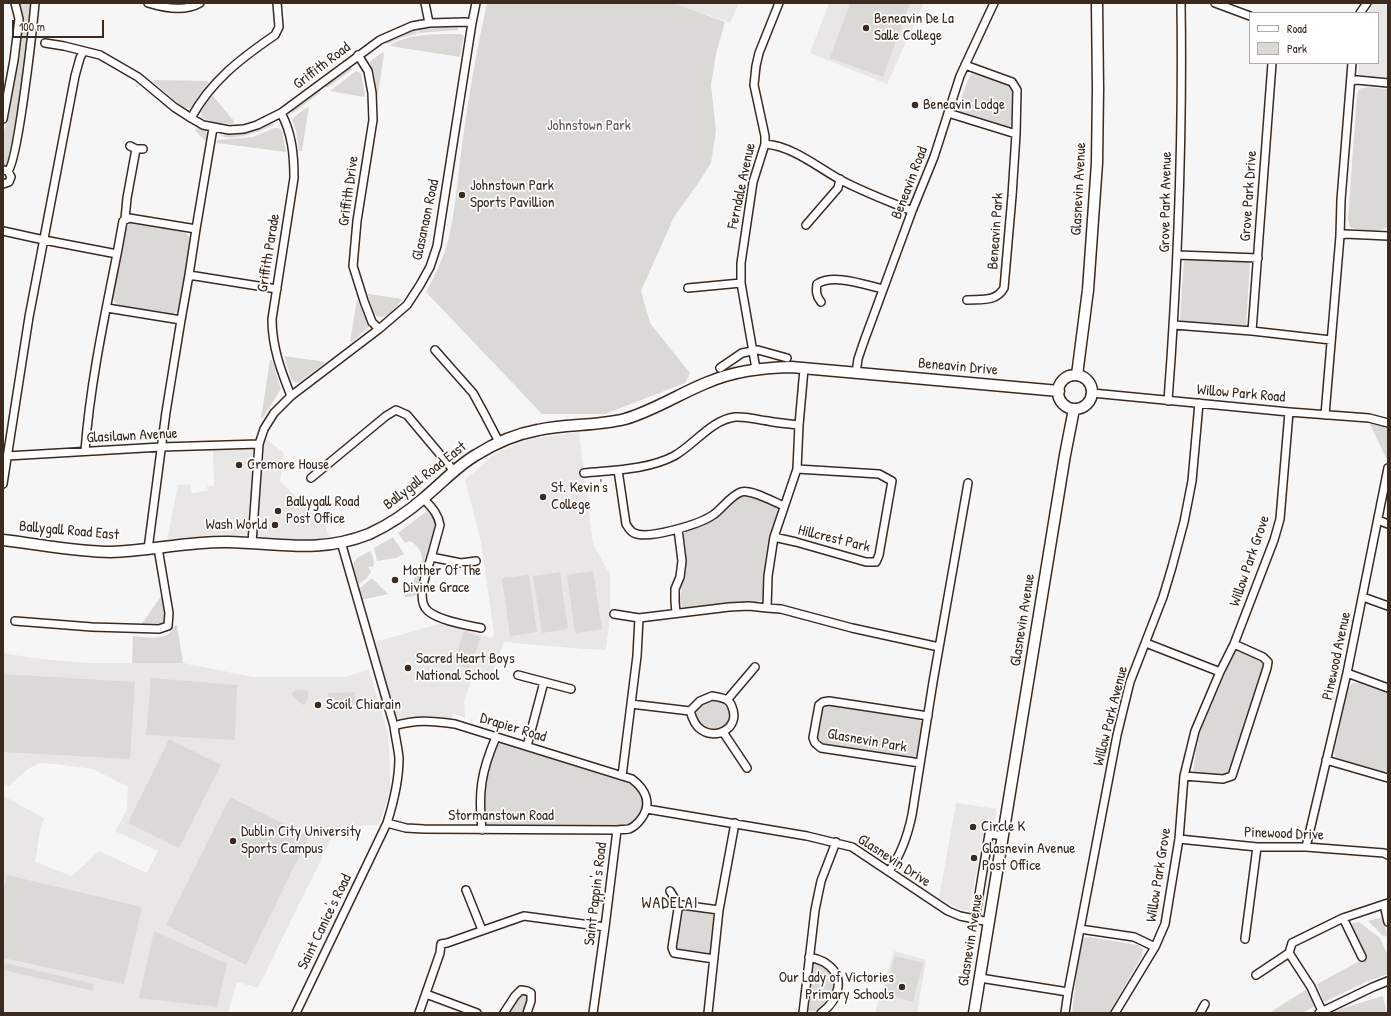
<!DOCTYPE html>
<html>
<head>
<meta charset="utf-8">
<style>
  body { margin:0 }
  #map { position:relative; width:1391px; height:1016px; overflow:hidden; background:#f7f6f6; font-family:"Patrick Hand",sans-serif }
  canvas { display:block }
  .frame { position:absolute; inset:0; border:4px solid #3b2a1e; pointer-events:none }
  .legend { position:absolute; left:1249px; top:12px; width:130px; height:52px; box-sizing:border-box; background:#fff; border:1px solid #b1aaa5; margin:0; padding:5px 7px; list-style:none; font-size:12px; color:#3b2a1e }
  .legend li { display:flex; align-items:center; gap:8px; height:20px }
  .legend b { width:20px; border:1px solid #b1aaa5 }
  .scale { position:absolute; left:12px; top:20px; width:92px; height:18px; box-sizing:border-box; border:2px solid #3b2a1e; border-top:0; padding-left:5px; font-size:12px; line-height:14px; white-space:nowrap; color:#3b2a1e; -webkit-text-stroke:3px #fff; paint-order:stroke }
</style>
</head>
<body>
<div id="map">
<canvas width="1391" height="1016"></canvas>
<div class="frame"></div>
<ul class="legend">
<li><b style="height:5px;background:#fff"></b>Road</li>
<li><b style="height:11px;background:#dbd9d6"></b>Park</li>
</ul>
<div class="scale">100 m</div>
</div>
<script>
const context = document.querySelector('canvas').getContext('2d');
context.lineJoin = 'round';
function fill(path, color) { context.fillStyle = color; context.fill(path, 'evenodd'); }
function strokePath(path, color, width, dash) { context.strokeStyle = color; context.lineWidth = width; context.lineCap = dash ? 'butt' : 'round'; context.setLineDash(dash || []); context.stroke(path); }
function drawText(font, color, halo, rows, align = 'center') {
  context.font = font + ' "Patrick Hand",sans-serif'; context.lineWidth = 3.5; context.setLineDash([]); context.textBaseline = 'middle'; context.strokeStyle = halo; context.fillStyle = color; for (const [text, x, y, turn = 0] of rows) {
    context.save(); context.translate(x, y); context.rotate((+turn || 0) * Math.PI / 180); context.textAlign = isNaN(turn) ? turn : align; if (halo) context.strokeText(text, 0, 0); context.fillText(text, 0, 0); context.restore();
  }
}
const built = new Path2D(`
  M674 3H739L730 23Z
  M829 3H924L887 84 810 53Z
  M1374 3H1388V80L1364 78 1358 75 1359 63H1378V13H1368Z
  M579 432 593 544 610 574V616L606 650 584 649 504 642 491 677 474 672 464 702 465 718 453 713 452 720 427 716 399 718 394 715 375 642 443 623 492 638 494 633 481 542 465 480 496 453 528 439Z
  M262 436 284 453 280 481 325 526 330 538 311 540 221 534 167 540 178 485 190 484 192 493 208 491 207 486H214L213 446 259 444Z
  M3 653 32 658 89 663H183L253 677H346L369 669 388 734 390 768V793L379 825 337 827 258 988 237 982 228 1013H3V796L44 818 40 831 35 862 72 876 99 851 147 873 158 851 115 831 127 810 128 787 93 769 56 764 39 763 28 769 9 786 3 783Z
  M956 803 997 809 992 838 983 836 969 911 959 909 939 898Z
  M894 951 926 960 917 1013H875Z`);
const green = new Path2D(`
  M18 3H32L30 29 12 157 9 165 6 166 3 165V138L17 60Z
  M487 3H674L725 22 716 54 711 85 716 131 711 163 699 182 674 217 641 291 650 323 690 373 685 383 605 414H542L426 292C435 275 443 259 448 241 456 209 458 172 463 138 469 93 477 48 487 3Z
  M850 3H910L883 77 830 58Z
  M458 27V30L418 33 417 29Z
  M416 29 417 34 404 37 387 44 385 41 402 33Z
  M460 34 464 36 460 57 390 46C404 33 442 34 460 34Z
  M383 52 384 54 378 94H377L374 76 370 62 373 59Z
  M350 66 352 70 327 88 324 85Z
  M356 71 361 73 365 95 364 97 330 91Z
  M972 73 1012 85 1014 87C1014 99 1018 120 1008 129L971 118 956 111 969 78Z
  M154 80 207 81 209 83 191 108H184L153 82Z
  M1367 87 1388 89V224L1386 228C1375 233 1362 231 1350 227L1348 219 1357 95 1359 89Z
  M320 89 321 92 293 113 291 110Z
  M211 96H213L234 121 233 124 216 123 202 118 201 111Z
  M309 106 302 151H299L296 131 292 120 294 117Z
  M273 122 274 125C261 131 232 143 220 135L246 132Z
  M197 128C205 128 209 133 208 140H205L195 131Z
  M274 128H279L282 131 286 152 217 143V140L253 137Z
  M130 223H137L183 231 189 237 190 245 180 307C177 313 174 314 167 315L121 307C116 304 114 302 112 296L124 231Z
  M1184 258 1250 262 1246 327 1180 321Z
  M368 294 403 299C396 306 387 321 376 316L374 314Z
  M357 299 369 327 352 342H350Z
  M284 356 326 362 300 382 296 383 291 379Z
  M270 360H272L281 389 262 419 261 418Z
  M1370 424 1388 427 1387 460Z
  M746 495 774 505 778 511 765 594 762 600 752 604 729 603 687 610 681 605 680 599 684 567V534L688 529 713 520 741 496Z
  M427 511 434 517 437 522C429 546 420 570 418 595L409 597H405L404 593 410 591 416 572 421 570C424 558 422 547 410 541L405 543 398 533Z
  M393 537 404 554 396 558 377 561 374 548Z
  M370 551 373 557 374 566 368 567 371 572 366 579 359 584 354 569V562L357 558Z
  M593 571 602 629 575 633 567 575Z
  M560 572 568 629 542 633 533 576Z
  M529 575 537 632 510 636 502 578Z
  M372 578 388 594 362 600 360 588Z
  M162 595C163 604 169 618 161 625H141Z
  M177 625 183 663H132L133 636C145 637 170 642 174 626Z
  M464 631 481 637 469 669 453 663Z
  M1238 650 1259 659 1264 667 1230 773 1222 777 1198 775 1193 770 1196 751 1200 733 1234 653Z
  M3 674 135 682 130 759 3 752Z
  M151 678 237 685 235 740 146 735Z
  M1352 683H1360L1388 693V773L1336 758 1334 753 1348 689Z
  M298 689 308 691V697L306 703 303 705 293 697 292 693Z
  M355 692V705L328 706V693Z
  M709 699 725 702 731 711 730 722 718 732 703 728C690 712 692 709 709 699Z
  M826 705 918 717 923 726C922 735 923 754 913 758L822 745 817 737 822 711Z
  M169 739 221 765 179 848 128 823Z
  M501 741 625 780C648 793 649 824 620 826H485L483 822C483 811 480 798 482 788 485 775 491 748 501 741Z
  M230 797 309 836 246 965 166 925Z
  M7 875 142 907 124 984 3 958V895Z
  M683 908 717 913 713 956 678 950 675 945 680 912Z
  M1383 917 1387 935 1384 937 1368 921Z
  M1359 922 1380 938 1388 956V974L1366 982 1324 1002 1317 984 1367 957 1351 923Z
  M154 931 227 964 217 1007 139 998Z
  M1089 937 1138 945 1143 949 1142 956 1109 1013H1072L1080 944 1084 938Z
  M895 956 923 963 913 1002 884 994Z
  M5 963 94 984 93 991 4 970Z
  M813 963C818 965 826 966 830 971 841 984 832 1006 817 1011 814 1011 810 1011 807 1011Z
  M1307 989 1315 1006 1303 1013H1269Z
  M528 990 529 1013H507L523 991Z
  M1383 996 1387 1013H1335L1334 1011 1356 1004Z`);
const street = new Path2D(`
  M148 3C164 8 185 12 200 3
  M425 3 429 23
  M1215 3 1250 16
  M1360 13 1367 3
  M45 43 64 46 100 55 138 77 174 107 191 118 203 125 229 130 244 129 257 125 281 113 380 40 412 26 429 23 465 22 472 23
  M358 55 368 71 372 93 373 120 357 221 353 266 364 301 372 322 379 329
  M965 65 1012 82 1017 90 1016 134 1012 196 1004 288C996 302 982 299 967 300
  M1351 81 1357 80 1388 83
  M281 113C292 133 294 155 294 178L272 319C272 347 281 371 291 396
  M948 113 1016 134
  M191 118C211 81 240 59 275 35L279 27 277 3
  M3 119 14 60 19 19 15 3
  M765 144C792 146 816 166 839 179 863 192 888 201 912 211
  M130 146 136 149H143
  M3 170 8 171 11 177 9 182 3 184
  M8 171C18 162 33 25 35 3
  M125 219 127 198 136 149
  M806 225 838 188 840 179
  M196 229 213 128
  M3 231 44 240 117 254 123 221 129 218 196 229 189 275 181 320 107 308
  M1340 236 1345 234 1388 236
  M1178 255 1258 258
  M189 275 277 289
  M688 288 741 283
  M821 302C816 296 816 291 817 284 833 273 865 285 883 289
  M1174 325 1252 331 1331 340
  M1252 331 1272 63
  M435 350 473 393 485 415 499 442
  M720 368 742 353 758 350 787 358
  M756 369 741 283V263L753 182 765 144V136L754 85 756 66 759 53 779 3
  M856 373 858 359 863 344 912 211 934 157 960 76 994 3
  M1092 393 1289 412 1369 418 1388 423
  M1168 401C1178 268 1183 136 1181 3
  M1325 415 1340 236 1341 200 1352 63
  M85 451C90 385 104 319 117 254
  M7 456 161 447 259 444
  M618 470 626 524C628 527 630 531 634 533 648 540 700 524 713 515 722 509 730 496 741 492 751 489 774 502 784 506
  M584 473C613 470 647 470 674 456 694 445 711 420 735 417 746 416 758 420 768 421 778 423 789 424 799 425
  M311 478 386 416 396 410 407 415 454 471
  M3 484 29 317 75 76 80 58 83 52
  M423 498C431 507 438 513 440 525 437 536 434 547 431 558 427 571 415 600 428 611 440 621 467 625 481 628
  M1378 520 1388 524
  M774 537 796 542 866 562H876L879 555 892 481 879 474 797 469
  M252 543 259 444 264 429 274 413 291 396 379 329 407 305 420 285 430 267 437 246 472 23 476 3
  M148 549 166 412 181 320
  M431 557 461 563 476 561
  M1363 597 1388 606
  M767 608 768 576 774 537 797 469 799 425 804 369
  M676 613 675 601V589L680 577 682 561 678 529
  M614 614 639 618 729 607 749 606 767 608 781 609 852 628 939 647
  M15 621 92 627 159 629 168 626 169 613 158 548
  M1146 643 1220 672
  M1347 673 1388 688
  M518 675 571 689
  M712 696C717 697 722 697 727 700 729 701 731 704 732 707 741 728 715 742 699 728 694 724 692 717 690 711L700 701Z
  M727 700 755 667
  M631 704 690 711
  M723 732 747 768
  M527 746 544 682
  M1326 760 1388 778
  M920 763 821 748 815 743 813 738 819 705 823 702 829 701 928 716
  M622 776 637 656 639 618
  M1184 776 1223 779 1232 776 1267 668 1268 662 1263 657 1234 644
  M647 809 807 836 852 847 948 911 960 916 989 922
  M387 823 406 828 424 829 617 830C620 829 625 830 629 829 634 827 638 823 641 819 653 803 645 789 632 779L455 724C433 721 416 719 394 726
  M482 830C478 792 481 772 496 737
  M1179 839 1257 847H1306L1384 853 1388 855
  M1306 847 1347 673 1388 468
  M889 871C901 855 908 834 912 815L933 682 968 483
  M466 890 482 930
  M670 891 680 907
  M1384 905 1388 922
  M1343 918 1362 957
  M975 919 989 834 1003 836
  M1080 929 1134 937 1155 947
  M1245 939 1257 847
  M1289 953 1292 943 1343 918 1388 903
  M1289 953 1311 987 1322 1011
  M809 957C814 958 820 960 824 962 847 976 839 1000 821 1013
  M714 959 674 953 672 948 678 909 682 905 719 910
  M1256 975 1289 953
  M980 978 1068 992
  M426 994 477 1013
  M296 1013 387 823C394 801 399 781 399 758 398 747 395 736 394 726L341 542
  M419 1013 440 953 441 944 447 943 524 916 605 927
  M504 1013 515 996 521 990 527 991 531 993V1001L527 1013
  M593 1013 605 927 617 830
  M708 1013 719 910 735 823
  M803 1013 815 910 821 881 836 842
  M1065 1013 1068 992 1117 735 1130 682 1163 597 1172 567 1184 522 1192 481 1199 403
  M1115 1013 1155 947 1165 924 1179 839 1184 776 1195 731 1220 672 1234 644 1274 540 1280 519 1289 412
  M1200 1013 1205 1004
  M1319 1013 1373 987 1388 981`);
const secondary = new Path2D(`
  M1077 375 1088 290 1097 163 1098 89 1097 3
  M1058 392a17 17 0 1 1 34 0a17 17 0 1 1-34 0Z
  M3 540C38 544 76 552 111 552 150 551 189 541 228 542 280 543 318 554 369 534 389 525 408 512 425 497 442 483 457 466 476 455 495 443 516 434 538 430 567 424 597 426 625 419 653 411 679 394 706 383 734 371 760 368 791 367L1059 391
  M974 1013 1065 455 1074 409`);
const markers = [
  [866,28,4,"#3b2a1e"],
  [915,105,4,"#3b2a1e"],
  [462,195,4,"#3b2a1e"],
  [239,465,4,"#3b2a1e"],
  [543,497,4,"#3b2a1e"],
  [278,511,4,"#3b2a1e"],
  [275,525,4,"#3b2a1e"],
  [395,580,4,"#3b2a1e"],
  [408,668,4,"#3b2a1e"],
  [318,705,4,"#3b2a1e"],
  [973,827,4,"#3b2a1e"],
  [233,841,4,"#3b2a1e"],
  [974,858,4,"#3b2a1e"],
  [902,987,4,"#3b2a1e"]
];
const poiNames = [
  ["Beneavin De La",874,19],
  ["Salle College",874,36],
  ["Beneavin Lodge",923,105],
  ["Johnstown Park",470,186],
  ["Sports Pavillion",470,203],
  ["Cremore House",247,465],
  ["St. Kevin's",551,488],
  ["College",551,505],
  ["Ballygall Road",286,502],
  ["Post Office",286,519],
  ["Wash World",267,525,"right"],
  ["Mother Of The",403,571],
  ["Divine Grace",403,588],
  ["Sacred Heart Boys",416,659],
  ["National School",416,676],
  ["Scoil Chiarain",326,705],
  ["Circle K",981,827],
  ["Dublin City University",241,832],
  ["Sports Campus",241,849],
  ["Glasnevin Avenue",982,849],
  ["Post Office",982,866],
  ["Our Lady of Victories",894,978,"right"],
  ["Primary Schools",894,995,"right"]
];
const streetNames = [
  ["Griffith Road",322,66,-37],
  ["Beneavin Road",910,183,-69],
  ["Ferndale Avenue",742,186,-78],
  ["Glasnevin Avenue",1079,189,-87],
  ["Griffith Drive",349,191,-82],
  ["Grove Park Drive",1249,196,-86],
  ["Grove Park Avenue",1166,202,-89],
  ["Glasanaon Road",426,220,-78],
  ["Beneavin Park",996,231,-86],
  ["Griffith Parade",269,253,-81],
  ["Beneavin Drive",958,367,5],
  ["Willow Park Road",1241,394,5],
  ["Glasilawn Avenue",132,436,-3],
  ["Ballygall Road East",425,476,-38],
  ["Ballygall Road East",69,531,5],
  ["Hillcrest Park",834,539,14],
  ["Willow Park Grove",1250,561,-71],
  ["Glasnevin Avenue",1023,620,-81],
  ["Pinewood Avenue",1337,656,-78],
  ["Willow Park Avenue",1111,716,-76],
  ["Drapier Road",513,728,17],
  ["Glasnevin Park",867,741,10],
  ["Stormanstown Road",501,816],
  ["Pinewood Drive",1284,834,2],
  ["Glasnevin Drive",894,861,33],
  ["Willow Park Grove",1159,875,-81],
  ["Saint Pappin's Road",596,894,-83],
  ["Saint Canice's Road",325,922,-64],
  ["Glasnevin Avenue",971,940,-81]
];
const parkNames = [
  ["Johnstown Park",589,126]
];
const neighbourhoodNames = [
  ["WADELAI",670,904]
];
fill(built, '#e9e7e6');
fill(green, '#dbd9d6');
strokePath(street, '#3b2a1e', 10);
strokePath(secondary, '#3b2a1e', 13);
strokePath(street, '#fff', 7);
strokePath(secondary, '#fff', 10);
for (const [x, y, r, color] of markers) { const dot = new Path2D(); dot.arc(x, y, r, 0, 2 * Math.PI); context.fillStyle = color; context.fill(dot); strokePath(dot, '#fff', 1.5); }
drawText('15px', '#3b2a1e', '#fff', poiNames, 'left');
drawText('15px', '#3b2a1e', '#fff', streetNames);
drawText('15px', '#63564c', '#fff', parkNames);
context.letterSpacing = '1px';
drawText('16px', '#3b2a1e', '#fff', neighbourhoodNames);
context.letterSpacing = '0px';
</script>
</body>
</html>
